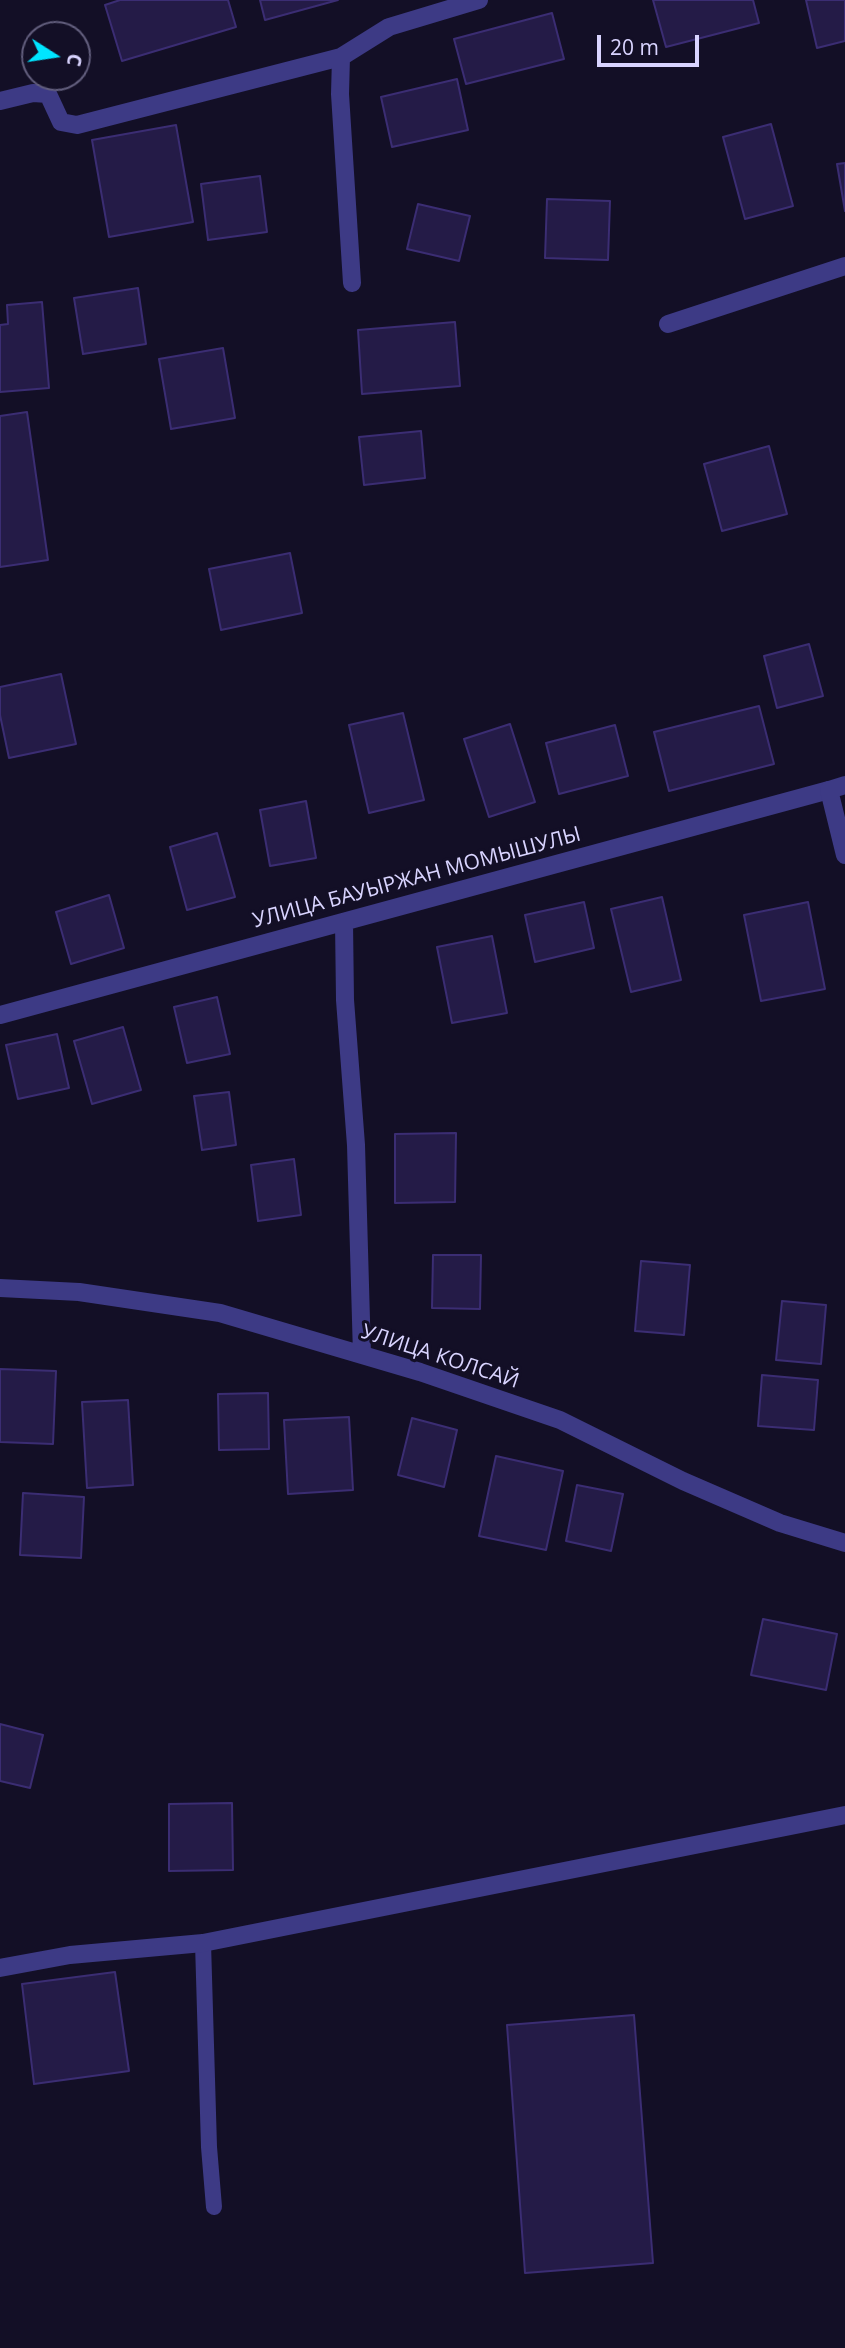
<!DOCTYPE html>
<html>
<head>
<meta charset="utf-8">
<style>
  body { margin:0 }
  #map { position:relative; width:845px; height:2348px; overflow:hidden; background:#130f26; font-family:"Open Sans",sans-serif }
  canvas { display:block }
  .north { position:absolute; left:21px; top:21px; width:70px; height:70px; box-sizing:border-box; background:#130f26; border:2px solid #625e7d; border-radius:50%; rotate:102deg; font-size:19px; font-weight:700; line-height:28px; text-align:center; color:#d9d4ff }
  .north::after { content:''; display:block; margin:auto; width:24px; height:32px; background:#00e5ff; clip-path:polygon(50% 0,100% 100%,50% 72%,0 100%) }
  .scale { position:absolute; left:597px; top:35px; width:102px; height:32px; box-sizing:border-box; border:4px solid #d9d4ff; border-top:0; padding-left:9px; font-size:21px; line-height:24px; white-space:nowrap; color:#d9d4ff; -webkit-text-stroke:5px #130f26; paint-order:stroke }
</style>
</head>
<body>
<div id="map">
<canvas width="845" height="2348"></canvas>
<div class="north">С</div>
<div class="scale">20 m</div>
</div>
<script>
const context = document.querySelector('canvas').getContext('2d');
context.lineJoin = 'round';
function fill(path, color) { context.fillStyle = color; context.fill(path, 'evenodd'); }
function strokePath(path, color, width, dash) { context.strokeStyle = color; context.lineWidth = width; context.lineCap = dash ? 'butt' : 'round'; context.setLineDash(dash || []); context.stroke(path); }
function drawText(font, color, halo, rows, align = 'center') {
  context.font = font + ' "Open Sans",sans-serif'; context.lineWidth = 6; context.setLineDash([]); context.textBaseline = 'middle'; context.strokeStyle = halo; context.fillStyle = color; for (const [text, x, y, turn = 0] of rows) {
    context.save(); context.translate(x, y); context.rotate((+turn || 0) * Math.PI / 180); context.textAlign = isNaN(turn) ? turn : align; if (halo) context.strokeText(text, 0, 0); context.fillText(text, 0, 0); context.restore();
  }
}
const building = new Path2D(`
  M120 0H228L236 27 122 61 105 5Z
  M260 0H338L265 20Z
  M653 0H753L759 23 666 47Z
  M806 0H845V41L817 48Z
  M552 13 564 59 466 84 454 39Z
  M457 79 468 130 392 147 381 97Z
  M771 124 793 206 745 219 723 137Z
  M176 125 193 222 109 237 92 140Z
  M845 163V211L837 164Z
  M260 176 267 232 208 240 201 184Z
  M547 199 610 201 608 260 545 258Z
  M418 204 470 216 459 261 407 249Z
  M138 288 146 344 83 354 74 298Z
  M42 302 49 388 0 392V325L8 324 7 305Z
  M455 322 460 386 362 394 358 330Z
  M223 348 235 418 171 429 159 359Z
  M27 412 48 560 0 567V416Z
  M421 431 425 478 364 485 359 437Z
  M769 446 787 514 722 531 704 464Z
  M290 553 302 613 221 630 209 569Z
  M809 644 823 696 777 708 764 656Z
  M61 674 76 744 9 758 0 715V687Z
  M759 706 774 764 669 791 654 732Z
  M403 713 424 800 369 813 349 725Z
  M510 724 535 802 489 817 464 739Z
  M615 725 628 776 559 794 546 743Z
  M306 801 316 858 270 866 260 810Z
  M217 833 235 897 187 910 170 847Z
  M109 895 124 948 71 964 56 912Z
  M662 897 681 980 631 992 611 909Z
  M584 902 594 948 535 962 525 915Z
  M808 902 825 989 761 1001 744 915Z
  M492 936 507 1013 452 1023 437 947Z
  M217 997 230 1054 187 1063 174 1007Z
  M123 1027 141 1090 92 1104 74 1041Z
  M57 1034 69 1088 18 1099 6 1045Z
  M229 1092 236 1145 202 1150 194 1096Z
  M456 1133 455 1202 395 1203V1134Z
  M294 1159 301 1215 258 1221 251 1165Z
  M433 1255H481L480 1309 432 1308Z
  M641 1261 690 1265 684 1335 635 1331Z
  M782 1301 826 1305 821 1364 776 1360Z
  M0 1369 56 1371 53 1444 0 1442Z
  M762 1375 818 1380 814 1430 758 1426Z
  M268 1393 269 1449 219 1450 218 1394Z
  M128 1400 133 1485 87 1488 82 1402Z
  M349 1417 353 1490 288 1494 284 1420Z
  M412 1418 457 1430 444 1487 398 1475Z
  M496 1456 563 1471 546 1550 479 1536Z
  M577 1485 623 1494 611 1551 566 1541Z
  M23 1493 84 1497 81 1558 20 1555Z
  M763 1619 837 1634 826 1690 751 1675Z
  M0 1724 43 1735 30 1788 0 1781Z
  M232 1803 233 1870 169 1871V1804Z
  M115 1972 129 2071 34 2084 22 1984Z
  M634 2015 653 2263 525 2273 507 2025Z`);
const service = new Path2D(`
  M203 1943 209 2147 214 2207`);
const minor = new Path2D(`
  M341 57 340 94 352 283
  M0 101 33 93 48 94 61 122 77 125 341 57 389 27 479 0
  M668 324 845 266
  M344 922 345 1000 356 1145 362 1355
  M0 1015 829 790
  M0 1288 79 1292 220 1313 420 1372 560 1420 683 1481 780 1523 845 1543
  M0 1968 70 1955 203 1943 845 1815`);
const tertiary = new Path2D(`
  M845 785 829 790 845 855`);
const streetNames = [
  ["УЛИЦА БАУЫРЖАН МОМЫШУЛЫ",417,878,-15],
  ["УЛИЦА КОЛСАЙ",440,1357,18]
];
fill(building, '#241b47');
strokePath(building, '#3b2d73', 2);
strokePath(service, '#3d3a85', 16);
strokePath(minor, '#3d3a85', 18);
strokePath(tertiary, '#3d3a85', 18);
drawText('21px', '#d9d4ff', '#130f26', streetNames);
</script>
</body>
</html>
